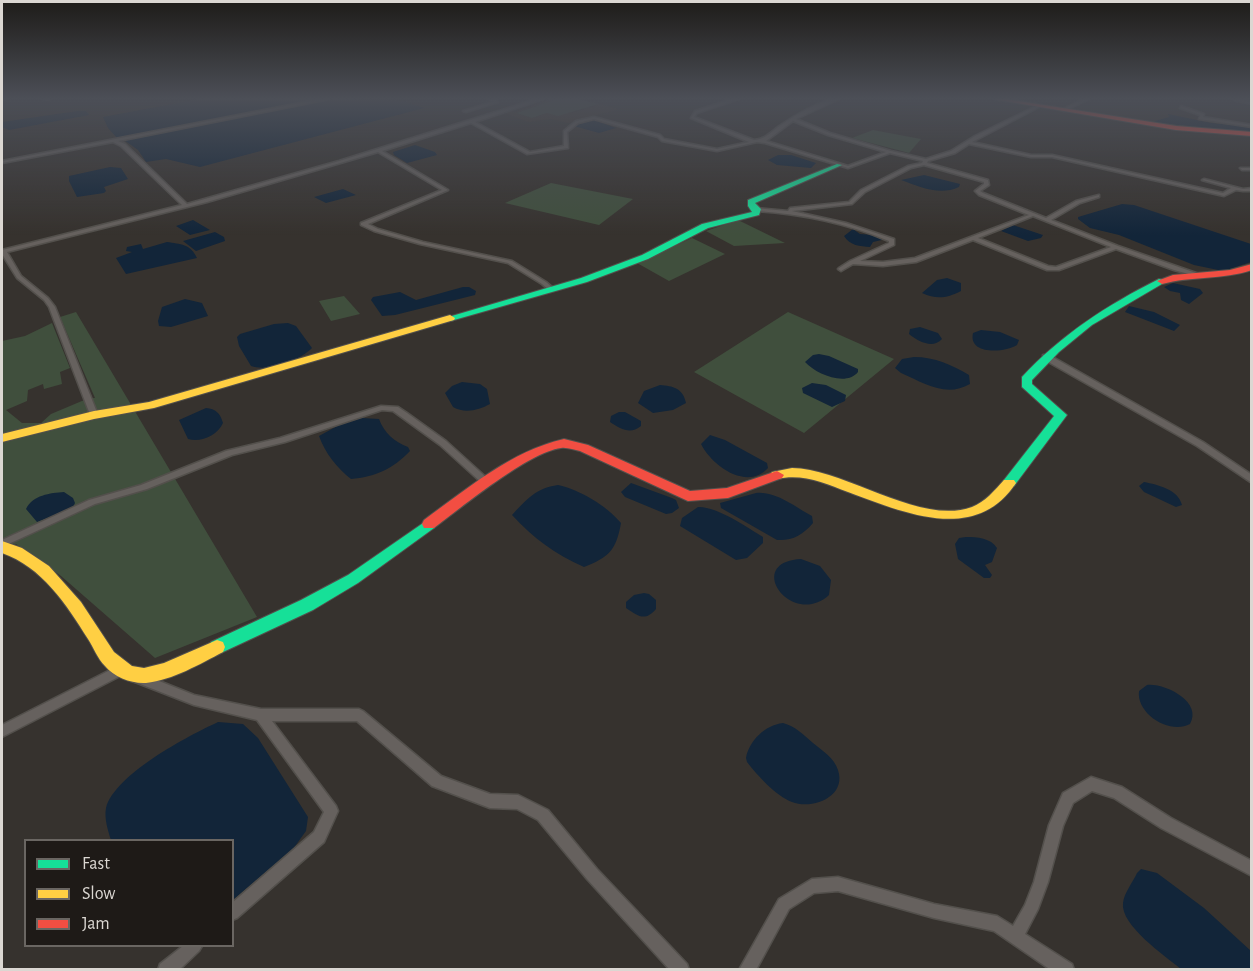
<!DOCTYPE html>
<html>
<head>
<meta charset="utf-8">
<style>
  body { margin:0 }
  #map { position:relative; width:1253px; height:971px; overflow:hidden; background:#36322e; font-family:"Alegreya Sans",sans-serif }
  canvas { display:block }
  .frame { position:absolute; inset:0; border:3px solid #dbd7d2; pointer-events:none }
  .legend { position:absolute; left:24px; top:839px; width:210px; height:108px; box-sizing:border-box; background:#1e1a17; border:2px solid #6a6662; margin:0; padding:8px 10px; list-style:none; font-size:18px; color:#dbd7d2 }
  .legend li { display:flex; align-items:center; gap:12px; height:30px }
  .legend b { width:30px; border:2px solid #6a6662 }
</style>
</head>
<body>
<div id="map">
<canvas width="1253" height="971"></canvas>
<div class="frame"></div>
<ul class="legend">
<li><b style="height:8px;background:#16e098"></b>Fast</li>
<li><b style="height:8px;background:#ffcf43"></b>Slow</li>
<li><b style="height:8px;background:#f24e42"></b>Jam</li>
</ul>
</div>
<script>
const context = document.querySelector('canvas').getContext('2d');
context.lineJoin = 'round';
function fill(path, color) { context.fillStyle = color; context.fill(path, 'evenodd'); }
function strokePath(path, color, width, dash) { context.strokeStyle = color; context.lineWidth = width; context.lineCap = dash ? 'butt' : 'round'; context.setLineDash(dash || []); context.stroke(path); }
const built = new Path2D(`
  M551 99H557L517 113 532 118 547 113H570L598 105 577 99 620 109 569 123 550 119 528 122 507 114 506 111 510 110 514 112Z`);
const green = new Path2D(`
  M557 99H577L599 104 558 116 547 113 532 118 516 113Z
  M873 130 921 139 909 153 852 138Z
  M551 183 633 199 599 225 505 203Z
  M738 220 785 243 734 246 706 231Z
  M692 238 725 254 669 281 637 263Z
  M344 296 360 314 331 321 319 301Z
  M76 312 257 617 155 658 61 576 16 544 2 545V341L25 336 52 323 70 368 60 372 62 384 44 389 43 384 28 390 27 401 6 410 22 423H41L51 414 89 398H95L60 317Z
  M788 312 894 359 804 433 694 372Z`);
const water = new Path2D(`
  M199 99H324L118 139 108 128 103 117Z
  M335 99 404 101 424 108 200 167 166 159 146 162 138 150 124 140Z
  M78 111H86L89 115 9 130 2 127V122Z
  M1168 114 1211 123 1251 127V133L1152 122 1169 117Z
  M594 120 616 128 599 133 574 126Z
  M415 145 435 152 437 155 407 163 394 155 393 152Z
  M778 155H791L816 163 811 168 777 165 768 160Z
  M110 167 121 168 128 179 104 187 106 191 104 193 77 197 69 181V176Z
  M924 175 960 184 959 187C940 196 920 187 901 180Z
  M343 189 356 195 326 203 314 197Z
  M1122 204 1134 205 1251 244V262L1223 271 1194 265 1119 235 1090 228 1078 219V217Z
  M193 220 210 230 190 235 176 226Z
  M1013 225 1043 235 1041 238 1028 241 1001 231Z
  M853 229 860 234 873 235 886 239 873 242 870 247C860 246 850 246 844 236Z
  M215 232 224 237 225 241 196 251 183 241Z
  M167 242C180 244 191 244 197 258L126 274 116 258 132 252 126 251 127 247 141 244 143 249Z
  M947 278 961 283V291C947 298 937 300 922 293L937 280Z
  M1173 283 1200 289 1203 293 1189 304 1181 300 1180 293 1170 291 1164 287Z
  M463 287H469L476 291 475 295 395 315 382 316 371 300 373 297 400 292 416 300Z
  M185 299 202 303 208 316 171 327 159 326 158 321 162 307Z
  M1129 306 1154 312 1180 325 1174 331 1125 312Z
  M288 323 296 326 312 348C299 361 268 372 251 366L239 346 237 337 240 334 274 324Z
  M920 327 938 333 942 339C933 349 919 342 909 334L910 329Z
  M981 330 1000 332 1019 340 1017 345C1004 353 968 355 973 333Z
  M819 354 829 356 858 369V372C846 387 816 374 805 362L813 355Z
  M914 357C935 357 952 365 969 375L970 384C946 398 924 383 901 373L895 368 902 359Z
  M462 382 480 384 487 389 490 404C479 410 465 414 453 407L445 393 452 386Z
  M812 383 826 385 846 395 845 401 832 407 803 393 802 388Z
  M660 385C673 386 683 388 686 403L673 410 653 413 638 403 644 391Z
  M206 408C216 409 220 413 223 423 218 435 201 443 188 439L179 420Z
  M619 412H625L641 421V426C630 435 621 429 610 422L611 416Z
  M362 418 379 419C384 433 395 442 408 447L410 451C393 469 375 477 351 479 337 468 325 453 319 436L341 424Z
  M710 435 725 440 767 463 768 468C747 491 712 466 701 444Z
  M1144 482C1158 485 1178 489 1182 505L1176 507 1144 492 1139 486Z
  M631 483 672 498 676 500 679 508 672 513 666 514 625 497 621 492Z
  M558 485C580 490 606 505 621 523 616 551 609 557 584 567 555 554 533 538 512 515 526 500 536 488 558 485Z
  M64 492 73 498 75 503 72 509 37 522 26 509C33 495 50 493 64 492Z
  M756 493C776 491 795 507 812 516L813 523C803 535 792 541 777 540L721 508 720 503Z
  M698 507C716 506 747 527 763 537V543L747 558 736 560 680 526 682 518Z
  M966 537C977 537 991 538 997 548L992 562 985 565 992 575 990 578H984L958 559 955 544 959 538Z
  M801 559 820 566 831 580 829 595C792 629 743 562 801 559Z
  M644 593 649 594 656 600V609C645 622 638 616 626 608V602L634 595Z
  M1147 685C1165 683 1203 702 1190 724 1170 735 1136 714 1139 691Z
  M218 722 243 724 258 738 308 817 306 831 293 849 233 900 232 840H111C108 831 104 818 106 808 115 774 188 736 218 722Z
  M783 723C795 726 804 735 813 743 823 751 834 758 838 770 847 797 812 810 792 802 776 796 757 775 747 762L746 758C749 741 765 725 783 723Z
  M1141 869 1157 873 1204 908 1251 951V969H1181C1165 956 1120 925 1123 903 1124 893 1133 882 1137 873Z`);
const street = new Path2D(`
  M2 99H6L4 100Z
  M43 99H50L48 100Z
  M321 99H329L118 141 125 144 187 204 339 161 537 99H543L475 122 530 152 564 146V131L576 121 594 117 660 135 664 139 717 149 749 142 691 118 695 111 733 99H739L697 113 694 117 754 140C765 139 769 134 778 127 792 117 821 99 839 99L796 119 830 133 891 151 926 159 951 151 975 136 1038 105 1039 107 972 142 1031 155H1052L1223 193 1231 188 1202 180 1204 179 1243 189 1252 188V191H1243L1236 190 1224 196 1052 157H1031L969 144 955 153 928 161 927 163 988 180 989 185 980 191 983 193 1046 218 1076 201 1099 195V197L1080 203 1051 220 1118 246 1199 274 1196 276 1174 270 1116 249 1059 270H1047L973 240 916 262 883 266 853 264 841 271 838 269 839 268 850 261 889 243V241C847 223 802 214 757 211L755 210V208L788 211 790 208 849 202 861 190 908 166 922 163 923 161 890 153 848 168 765 143 757 142 717 151 662 141 658 137 594 119 578 123 567 132 568 148 527 154 471 123 382 151 448 190 368 224 378 229 423 242 512 261 546 282 553 288V290H549L542 284 508 263 420 244 374 231 361 225V223L442 190 378 152 207 202 7 252 21 276 48 298 55 307 98 415 94 417H91L49 307 44 300 17 278 2 254V250L182 205 121 146 113 142 2 163V161ZM793 121 828 135 886 152 848 166 766 141ZM924 165 984 182V184L975 191 979 195 1029 215 915 258 883 262 860 261 894 245V239L846 223 792 211 852 204 865 192 911 168ZM1033 216 1111 247 1056 267 1048 266 978 238Z
  M489 99H494L498 102 466 112 463 111 493 102Z
  M1084 99H1089L1064 111 1061 110Z
  M1233 99 1252 102V104L1234 100Z
  M1181 106 1204 114 1203 117 1252 125V127L1199 119 1200 115 1180 108Z
  M1240 168H1252V170H1242Z
  M1043 355H1049L1203 442 1252 475V483L1197 446 1043 359Z
  M381 406 398 407 407 413 446 441 489 480 490 482 489 484H483L440 445 393 411 382 410 285 442 232 455 147 489 95 504 2 547V540L89 500 141 485 226 451 280 438Z
  M120 665 124 666 126 670 124 674 2 737V725Z
  M139 673 194 695 261 709H359L363 711 441 776 490 794 518 795 548 810 597 869 687 964 689 970H670L587 879 538 820 517 809 490 808 432 786 357 721H272L336 806 338 811 324 842 237 918 232 920V903L314 832 324 812 257 720 194 705 135 682 133 678 135 674Z
  M1091 777 1122 787 1171 818 1252 861V876L1161 828 1114 798 1092 791 1073 803 1063 826 1048 882 1038 909 1025 934 1072 964 1074 970H1051L994 931 934 918 838 891 814 893 789 909 756 970H739L779 899 812 879 838 877 934 904 997 916 1013 926 1025 905 1034 882 1049 825 1063 793Z
  M183 946H202L199 951 179 970H158L160 964Z`);
const fast = new Path2D(`
  M837 164 842 165 755 203 761 209 759 215 708 228 648 259 587 282 454 320 450 321 445 318 581 278 642 255 702 224 752 212 748 206V200Z
  M1159 279 1167 281 1092 325 1059 352 1032 380V384L1067 415 1014 486H1004L1002 483 1004 480 1054 416 1022 387V377C1061 335 1107 305 1159 279Z
  M429 519 434 520 436 524 434 528 358 583 313 610 223 652 217 654 211 652 209 647 211 642 301 600 348 575Z`);
const slow = new Path2D(`
  M450 315 455 318 454 320 154 408 94 419 2 442V434L94 411 149 402Z
  M792 468C846 469 920 526 972 507 985 502 995 490 1004 480H1014L1016 483C975 545 903 512 848 492 825 483 802 473 777 479L770 475 772 472Z
  M2 541 22 548 49 566 81 602 114 652 132 666 144 668 164 663 217 640 223 642 225 647 223 652C200 664 173 680 146 683 132 684 114 677 105 666 97 658 94 648 88 639 66 604 42 567 2 553Z`);
const jam = new Path2D(`
  M993 99H1006L1176 126 1252 132V136L1176 130Z
  M1252 264V270C1223 280 1191 276 1162 284L1157 281 1173 275 1230 270Z
  M564 439 588 445 690 491 727 488 777 471 784 475 782 478 728 498 688 501 580 451C574 450 567 447 561 448 529 452 462 507 434 528H424L422 524 424 520C467 489 511 451 564 439Z`);
fill(built, '#40352b');
fill(green, '#404f3d');
fill(water, '#122539');
strokePath(street, '#53504c', 3);
strokePath(fast, '#53504c', 2);
strokePath(slow, '#53504c', 2);
strokePath(jam, '#53504c', 2);
fill(street, '#66615e');
fill(fast, '#16e098');
fill(slow, '#ffcf43');
fill(jam, '#f24e42');
const sky = context.createLinearGradient(0, 0, 0, 235);
sky.addColorStop(0, '#1e1c19');
sky.addColorStop(0.42, '#4c4f57');
sky.addColorStop(1, '#4c4f5700');
context.fillStyle = sky;
context.fillRect(0, 0, 1253, 235);
</script>
</body>
</html>
